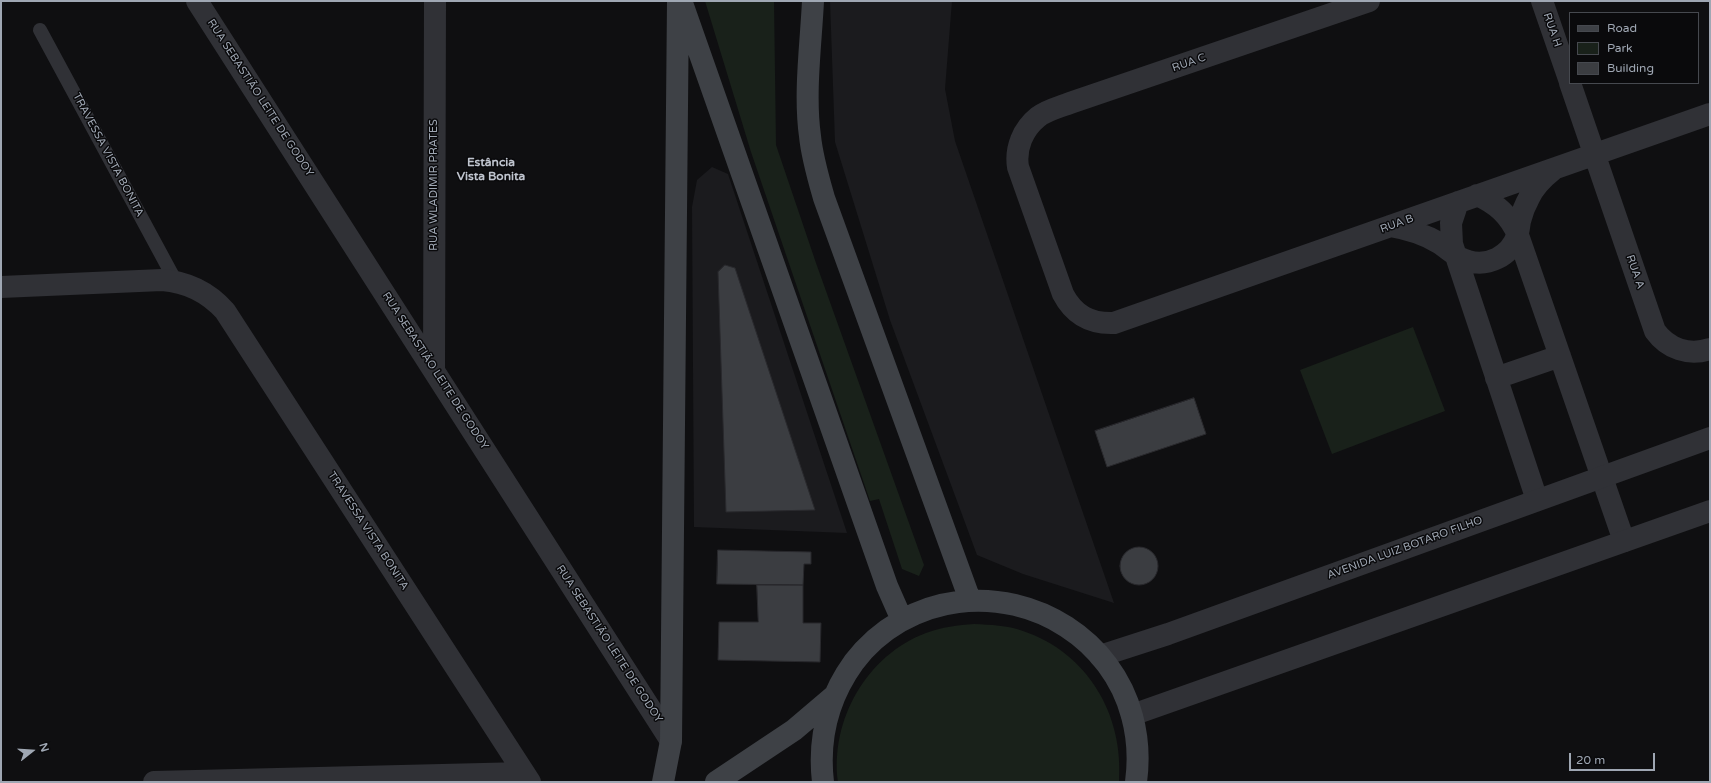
<!DOCTYPE html>
<html>
<head>
<meta charset="utf-8">
<style>
  body { margin:0 }
  #map { position:relative; width:1711px; height:783px; overflow:hidden; background:#0f0f11; font-family:"Varela Round",sans-serif }
  canvas { display:block }
  .frame { position:absolute; inset:0; border:2px solid #9fa7b3; pointer-events:none }
  .legend { position:absolute; left:1569px; top:12px; width:130px; height:72px; box-sizing:border-box; background:#0a0a0c; border:1px solid #46494f; margin:0; padding:5px 7px; list-style:none; font-size:12px; color:#9fa7b3 }
  .legend li { display:flex; align-items:center; gap:8px; height:20px }
  .legend b { width:20px; border:1px solid #46494f }
  .north { position:absolute; left:12px; top:731px; width:40px; height:40px; -webkit-text-stroke:3px #0a0a0c; paint-order:stroke; rotate:73deg; font-size:11px; font-weight:700; line-height:16px; text-align:center; color:#9fa7b3 }
  .north::after { content:''; display:block; margin:auto; width:14px; height:18px; background:#9fa7b3; clip-path:polygon(50% 0,100% 100%,50% 72%,0 100%) }
  .scale { position:absolute; left:1569px; top:753px; width:86px; height:18px; box-sizing:border-box; border:2px solid #9fa7b3; border-top:0; padding-left:5px; font-size:12px; line-height:14px; white-space:nowrap; color:#9fa7b3; -webkit-text-stroke:3px #0a0a0c; paint-order:stroke }
</style>
</head>
<body>
<div id="map">
<canvas width="1711" height="783"></canvas>
<div class="frame"></div>
<ul class="legend">
<li><b style="height:5px;background:#3e4146"></b>Road</li>
<li><b style="height:11px;background:#19211a"></b>Park</li>
<li><b style="height:11px;background:#3b3d41"></b>Building</li>
</ul>
<div class="north">N</div>
<div class="scale">20 m</div>
</div>
<script>
const context = document.querySelector('canvas').getContext('2d');
context.lineJoin = 'round';
function fill(path, color) { context.fillStyle = color; context.fill(path, 'evenodd'); }
function strokePath(path, color, width, dash) { context.strokeStyle = color; context.lineWidth = width; context.lineCap = dash ? 'butt' : 'round'; context.setLineDash(dash || []); context.stroke(path); }
function drawText(font, color, halo, rows, align = 'center') {
  context.font = font + ' "Varela Round",sans-serif'; context.lineWidth = 3; context.setLineDash([]); context.textBaseline = 'middle'; context.strokeStyle = halo; context.fillStyle = color; for (const [text, x, y, turn = 0] of rows) {
    context.save(); context.translate(x, y); context.rotate((+turn || 0) * Math.PI / 180); context.textAlign = isNaN(turn) ? turn : align; if (halo) context.strokeText(text, 0, 0); context.fillText(text, 0, 0); context.restore();
  }
}
const built = new Path2D(`
  M830 1H952L945 89 955 141 1114 603 1023 574 977 555 890 320 835 142Z
  M712 167 728 174 847 533 694 527 692 207 697 180Z`);
const green = new Path2D(`
  M705 1H774L776 145 816 263 924 565 919 576 902 569 879 499 870 501 751 152Z
  M1413 327 1445 411 1332 454 1300 370Z
  M974 624C991 625 1007 625 1023 631 1088 653 1124 715 1119 782H838C830 720 867 655 926 633 942 627 958 625 974 624Z`);
const building = new Path2D(`
  M725 265 735 268 815 510 726 512 718 272Z
  M1194 398 1206 434 1107 467 1095 431Z
  M1120 566a19 19 0 1 1 38 0a19 19 0 1 1-38 0Z
  M718 550 811 552V564H804L803 585 717 584Z
  M757 585H803V623H821L820 662 718 660 719 622H758Z`);
const service = new Path2D(`
  M40 30 175 280`);
const minor = new Path2D(`
  M197 1 671 741
  M1369 1 1070 103C1060 107 1047 110 1038 117 1023 129 1015 148 1018 167L1063 294C1074 315 1090 324 1114 323L1710 114
  M1542 1 1570 82
  M1570 83 1655 331C1668 349 1689 356 1710 349
  M1477 195C1497 204 1509 215 1518 235L1624 541
  M1458 202 1451 223 1452 244 1537 500
  M1390 226C1408 229 1424 234 1439 243 1449 249 1456 258 1468 261 1488 267 1510 256 1517 236 1519 231 1519 226 1520 221 1522 213 1525 205 1529 198 1534 187 1543 178 1553 170
  M1 287 162 280C188 282 208 292 225 311L530 782
  M434 369 435 1
  M1496 378 1560 356
  M154 782 524 773`);
const tertiary = new Path2D(`
  M1100 656 1168 634 1710 438
  M1132 715 1710 511`);
const secondary = new Path2D(`
  M813 1C811 43 804 94 810 136 812 157 818 177 824 198L970 600
  M683 6 887 586 902 620
  M663 782 671 741 678 1
  M716 782 794 730 834 696
  M823 782C818 739 828 698 854 662 879 629 917 607 958 602 1035 592 1112 640 1132 716 1138 738 1139 760 1136 782`);
const streetNames = [
  ["RUA H",1552,30,71],
  ["RUA C",1189,63,-19],
  ["RUA SEBASTIÃO LEITE DE GODOY",260,98,57],
  ["TRAVESSA VISTA BONITA",108,155,62],
  ["RUA WLADIMIR PRATES",434,185,-90],
  ["RUA B",1397,224,-20],
  ["RUA A",1635,272,71],
  ["RUA SEBASTIÃO LEITE DE GODOY",435,371,57],
  ["TRAVESSA VISTA BONITA",368,531,57],
  ["AVENIDA LUIZ BOTARO FILHO",1405,548,-20],
  ["RUA SEBASTIÃO LEITE DE GODOY",609,644,57]
];
const neighbourhoodNames = [
  ["Estância",491,163],
  ["Vista Bonita",491,177]
];
fill(built, '#1b1b1e');
fill(green, '#19211a');
fill(building, '#3b3d41');
strokePath(building, '#29292d', 1);
strokePath(service, '#303136', 14);
strokePath(minor, '#303136', 22);
strokePath(tertiary, '#303136', 22);
strokePath(secondary, '#3e4146', 22);
drawText('11px', '#9fa7b3', '#0a0a0c', streetNames);
drawText('bold 12px', '#c0c5cf', '#0a0a0c', neighbourhoodNames);
</script>
</body>
</html>
